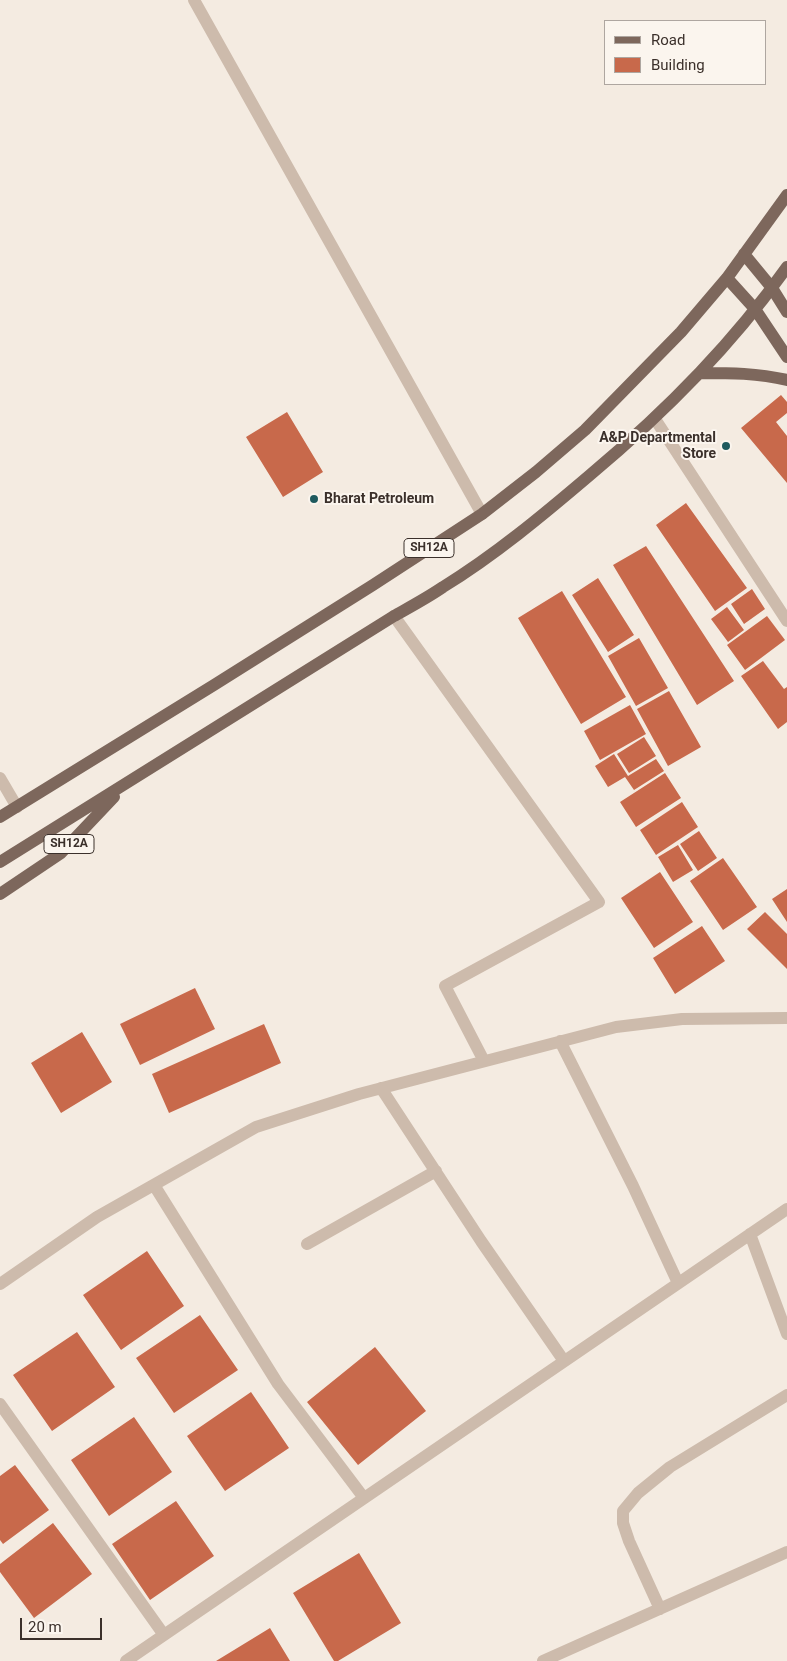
<!DOCTYPE html>
<html>
<head>
<meta charset="utf-8">
<style>
  body { margin:0 }
  #map { position:relative; width:787px; height:1661px; overflow:hidden; background:#f4ebe1; font-family:Roboto,sans-serif }
  canvas { display:block }
  .legend { position:absolute; left:604px; top:20px; width:162px; height:65px; box-sizing:border-box; background:#fbf5ee; border:1px solid #aea6a0; margin:0; padding:6px 9px; list-style:none; font-size:15px; color:#3b302b }
  .legend li { display:flex; align-items:center; gap:10px; height:25px }
  .legend b { width:25px; border:1px solid #aea6a0 }
  .scale { position:absolute; left:20px; top:1618px; width:82px; height:22px; box-sizing:border-box; border:2px solid #3b302b; border-top:0; padding-left:6px; font-size:15px; line-height:18px; white-space:nowrap; color:#3b302b; -webkit-text-stroke:4px #fbf5ee; paint-order:stroke }
</style>
</head>
<body>
<div id="map">
<canvas width="787" height="1661"></canvas>
<ul class="legend">
<li><b style="height:6px;background:#7d675c"></b>Road</li>
<li><b style="height:14px;background:#c8694b"></b>Building</li>
</ul>
<div class="scale">20 m</div>
</div>
<script>
const context = document.querySelector('canvas').getContext('2d');
context.lineJoin = 'round';
function fill(path, color) { context.fillStyle = color; context.fill(path, 'evenodd'); }
function strokePath(path, color, width, dash) { context.strokeStyle = color; context.lineWidth = width; context.lineCap = dash ? 'butt' : 'round'; context.setLineDash(dash || []); context.stroke(path); }
function drawText(font, color, halo, rows, align = 'center') {
  context.font = font + ' Roboto,sans-serif'; context.lineWidth = 4; context.setLineDash([]); context.textBaseline = 'middle'; context.strokeStyle = halo; context.fillStyle = color; for (const [text, x, y, turn = 0] of rows) {
    context.save(); context.translate(x, y); context.rotate((+turn || 0) * Math.PI / 180); context.textAlign = isNaN(turn) ? turn : align; if (halo) context.strokeText(text, 0, 0); context.fillText(text, 0, 0); context.restore();
  }
}
const building = new Path2D(`
  M781 395 787 402V413L776 422 787 436V483L741 428Z
  M287 412 323 472 283 497 246 437Z
  M686 503 747 588 715 611 656 525Z
  M646 546 734 681 697 705 613 565Z
  M598 578 634 635 608 652 572 595Z
  M752 589 765 609 744 624 731 604Z
  M562 591 626 697 581 724 518 618Z
  M727 607 744 630 728 642 711 619Z
  M767 616 785 640 745 670 727 645Z
  M639 638 668 688 636 706 608 656Z
  M763 661 784 689 787 687V722L778 729 741 676Z
  M669 691 701 747 668 766 637 709Z
  M630 705 646 734 600 760 584 731Z
  M644 737 656 756 629 773 617 754Z
  M614 754 628 776 656 759 664 771 634 790 625 777 608 787 595 766Z
  M665 773 681 798 636 827 620 802Z
  M682 802 698 827 656 855 640 830Z
  M699 831 717 858 698 871 680 844Z
  M678 845 693 870 673 882 658 857Z
  M723 858 757 907 723 930 690 881Z
  M660 872 693 922 654 948 621 898Z
  M787 889V922L772 899Z
  M765 912 787 934V969L747 929Z
  M702 926 725 961 675 994 653 958Z
  M195 988 215 1029 140 1065 120 1024Z
  M264 1024 281 1063 169 1113 152 1074Z
  M82 1032 112 1082 61 1113 31 1063Z
  M147 1251 184 1306 121 1350 83 1295Z
  M200 1315 238 1370 174 1413 136 1358Z
  M77 1332 115 1387 52 1431 13 1375Z
  M375 1347 426 1411 358 1465 307 1402Z
  M251 1392 289 1448 225 1491 187 1436Z
  M134 1417 172 1472 109 1516 71 1460Z
  M15 1465 49 1510 3 1544 0 1540V1476Z
  M176 1501 214 1556 150 1600 112 1544Z
  M53 1523 92 1574 34 1618 0 1572V1564Z
  M359 1553 401 1623 338 1661H334L293 1593Z
  M270 1628 290 1661H216Z`);
const minor = new Path2D(`
  M194 0 482 514
  M655 419 787 621
  M394 616 599 902 445 986 484 1061
  M0 778 17 807
  M560 1041 633 1186 678 1283
  M381 1088 481 1241 564 1361
  M154 1185 278 1384 364 1498
  M750 1234 787 1334
  M307 1244 436 1171
  M0 1284 97 1217 256 1127 359 1094 616 1027 682 1019 787 1018
  M0 1404 164 1635
  M660 1609 629 1541 623 1523V1511L638 1493 670 1467 787 1395
  M126 1661 787 1209
  M543 1661 787 1552`);
const major = new Path2D(`
  M744 254 772 288 787 312
  M727 278 755 309 787 357
  M700 373C730 373 758 373 787 380
  M0 817 214 685 373 585 482 514 536 472 585 430 681 332 727 278 787 195
  M0 862 394 616C410 607 427 598 443 587 495 555 543 515 590 475 663 414 732 345 787 267
  M0 894 61 853 114 797`);
const markers = [
  [726,446,5,"#1f5a5e"],
  [314,499,5,"#1f5a5e"]
];
const shields = [
  [429,548,50],
  [69,844,50]
];
const shieldNames = [
  ["SH12A",429,548],
  ["SH12A",69,844]
];
const poiNames = [
  ["A&P Departmental",716,438],
  ["Store",716,454],
  ["Bharat Petroleum",324,499,"left"]
];
fill(building, '#c8694b');
strokePath(minor, '#cdbbac', 12);
strokePath(major, '#7d675c', 12);
for (const [x, y, r, color] of markers) { const dot = new Path2D(); dot.arc(x, y, r, 0, 2 * Math.PI); context.fillStyle = color; context.fill(dot); strokePath(dot, '#fbf5ee', 2); }
for (const [x, y, w] of shields) { const box = new Path2D(); box.roundRect(x - w / 2, y - 9.5, w, 19, 4); context.fillStyle = '#fbf5ee'; context.fill(box); strokePath(box, '#3b302b', 1); }
drawText('bold 12px', '#3b302b', null, shieldNames);
drawText('bold 14px', '#3b302b', '#fbf5ee', poiNames, 'right');
</script>
</body>
</html>
